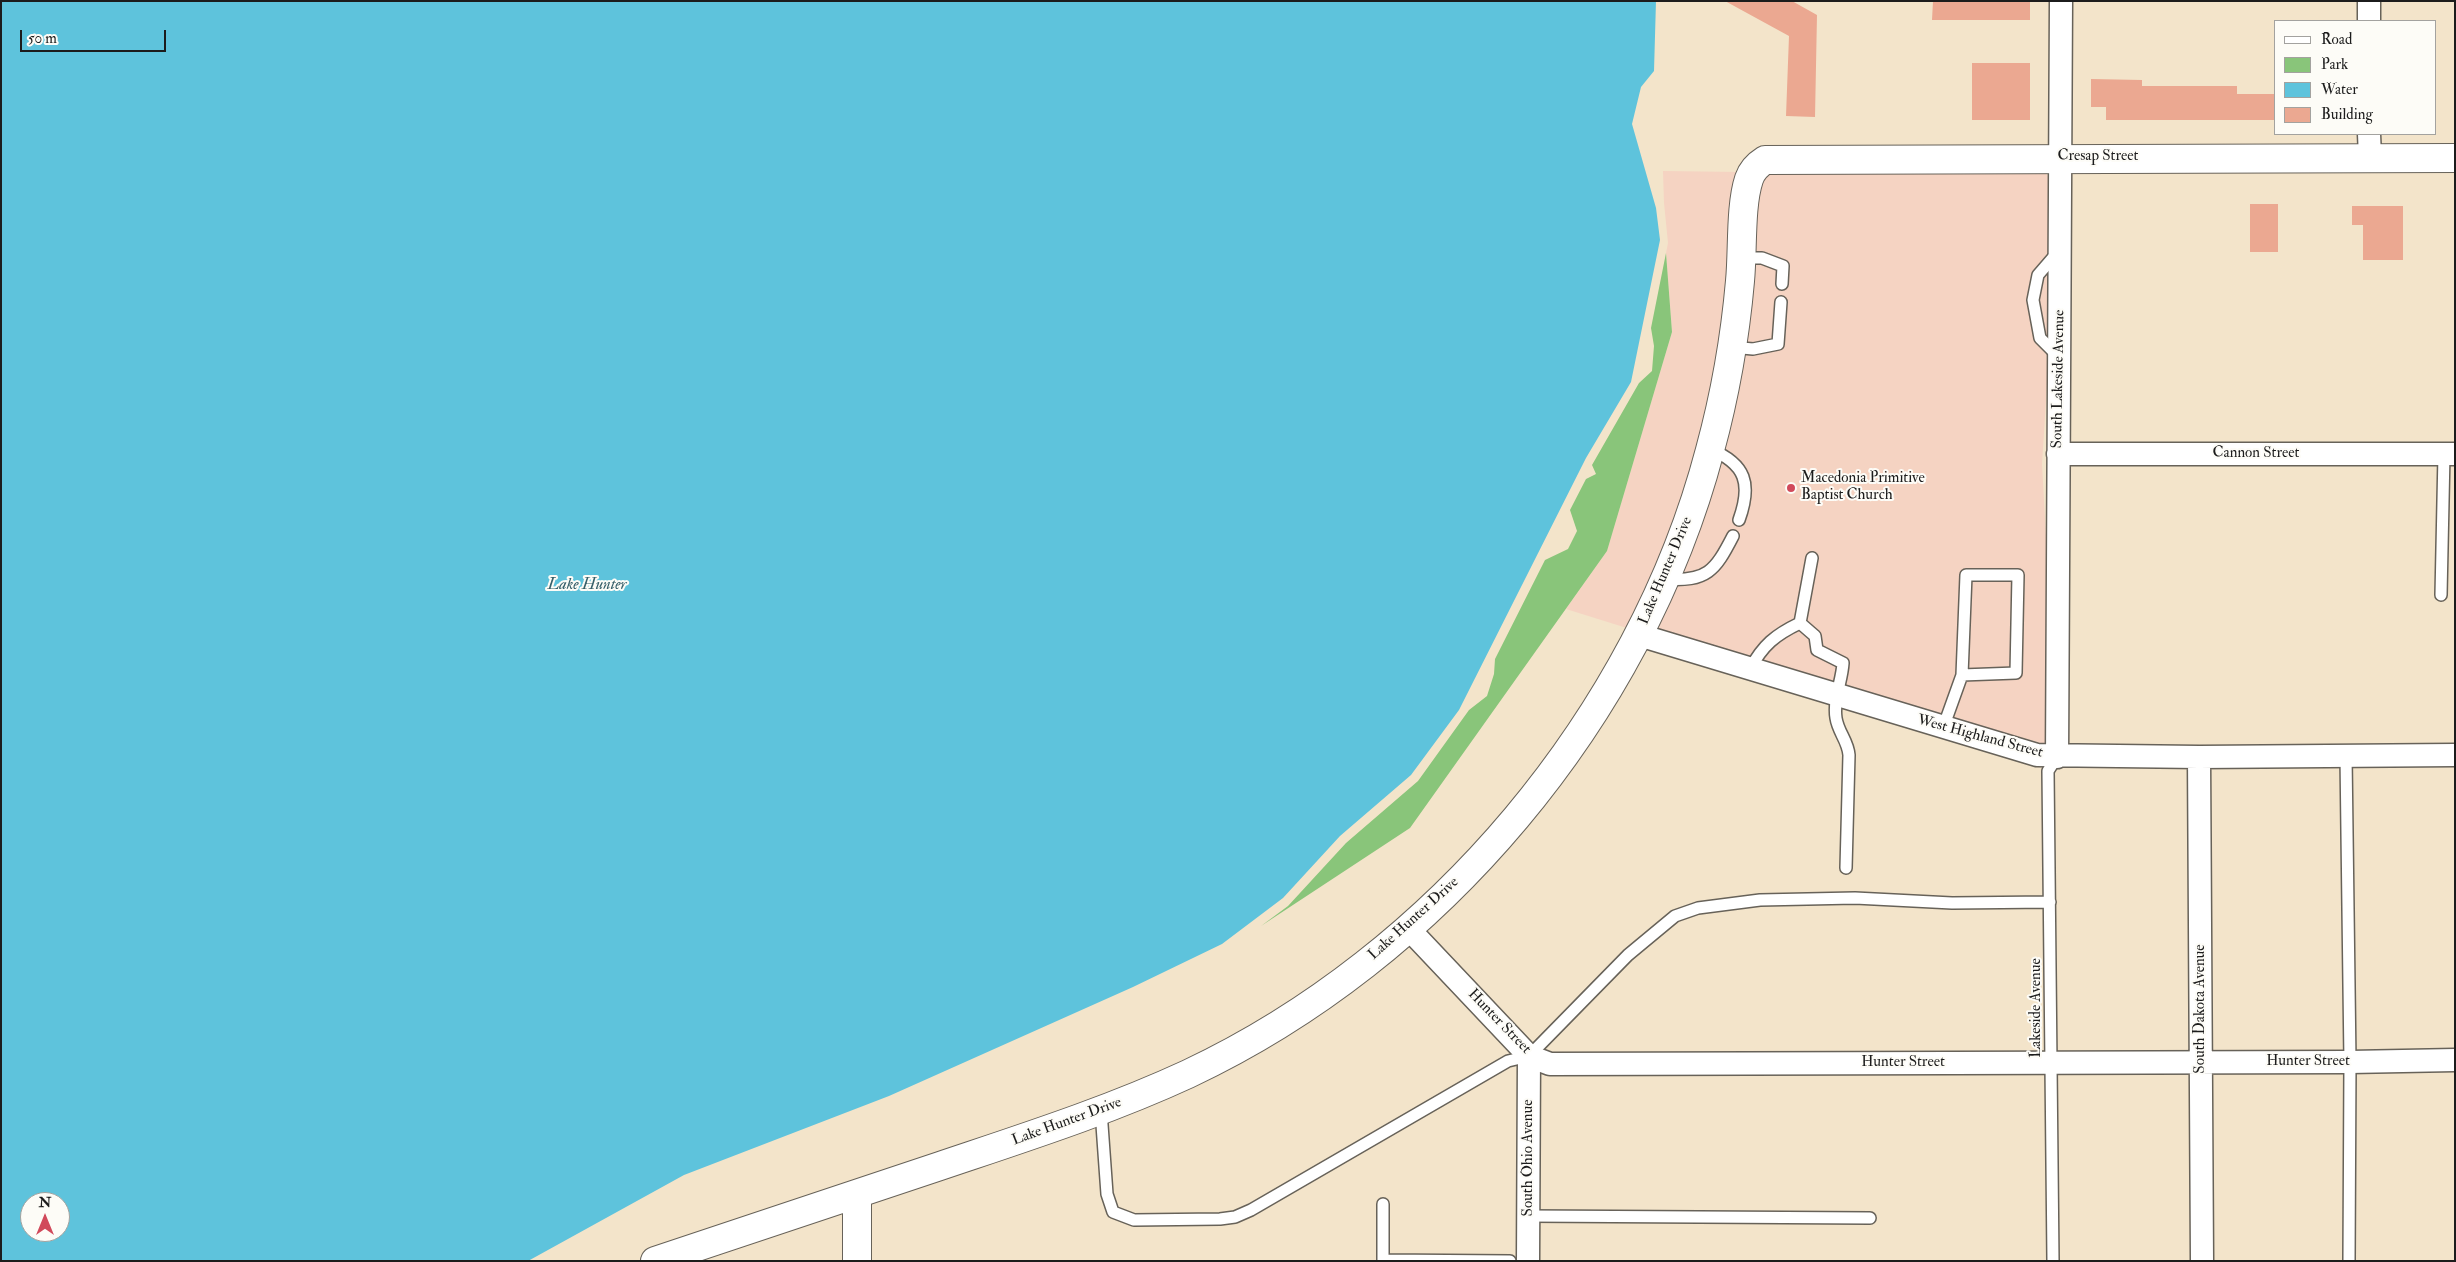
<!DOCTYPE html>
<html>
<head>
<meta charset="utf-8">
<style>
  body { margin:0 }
  #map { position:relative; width:2456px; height:1262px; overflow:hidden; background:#f3e4ca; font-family:"IM FELL Double Pica",serif }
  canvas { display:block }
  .frame { position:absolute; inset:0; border:2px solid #1c1c1c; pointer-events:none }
  .legend { position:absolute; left:2274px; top:20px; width:162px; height:115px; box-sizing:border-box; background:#fdfcf7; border:1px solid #a3a29f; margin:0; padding:6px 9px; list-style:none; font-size:15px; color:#1c1c1c }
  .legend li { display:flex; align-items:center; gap:10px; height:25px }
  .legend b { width:25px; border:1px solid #a3a29f }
  .north { position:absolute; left:20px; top:1192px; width:50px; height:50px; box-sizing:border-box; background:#fdfcf7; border:1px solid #a3a29f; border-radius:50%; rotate:0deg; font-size:14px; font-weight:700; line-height:20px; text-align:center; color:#1c1c1c }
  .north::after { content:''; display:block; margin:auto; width:18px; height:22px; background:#d1495b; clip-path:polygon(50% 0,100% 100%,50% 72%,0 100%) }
  .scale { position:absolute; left:20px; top:30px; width:146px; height:22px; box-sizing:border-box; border:2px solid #1c1c1c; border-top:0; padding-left:6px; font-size:15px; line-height:18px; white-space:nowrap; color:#1c1c1c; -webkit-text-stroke:4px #fdfcf7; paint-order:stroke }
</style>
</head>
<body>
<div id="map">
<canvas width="2456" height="1262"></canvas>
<div class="frame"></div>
<ul class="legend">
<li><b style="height:6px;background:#fff"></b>Road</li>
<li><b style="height:14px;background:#89c57a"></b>Park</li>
<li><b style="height:14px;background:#5ec3dc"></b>Water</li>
<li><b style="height:14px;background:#eba891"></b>Building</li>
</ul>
<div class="north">N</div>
<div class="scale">50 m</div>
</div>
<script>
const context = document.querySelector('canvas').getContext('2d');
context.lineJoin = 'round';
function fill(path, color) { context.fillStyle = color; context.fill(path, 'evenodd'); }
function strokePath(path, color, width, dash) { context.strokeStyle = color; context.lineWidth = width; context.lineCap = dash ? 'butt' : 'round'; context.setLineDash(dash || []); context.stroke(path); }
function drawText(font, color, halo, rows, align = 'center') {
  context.font = font + ' "IM FELL Double Pica",serif'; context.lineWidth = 4; context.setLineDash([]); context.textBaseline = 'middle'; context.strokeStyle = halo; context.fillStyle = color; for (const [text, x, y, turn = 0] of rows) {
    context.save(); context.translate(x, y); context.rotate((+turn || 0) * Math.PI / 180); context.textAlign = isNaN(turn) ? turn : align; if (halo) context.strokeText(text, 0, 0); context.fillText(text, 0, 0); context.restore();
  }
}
const built = new Path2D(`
  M1663 171 1741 172 1726 333 1683 506 1630 629 1566 609 1607 551 1672 332 1666 253 1668 243 1664 203Z
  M1766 172 2046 174 2051 179 2049 353 2042 464 2048 573V745L1912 707 1654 628 1669 597 1756 197Z`);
const green = new Path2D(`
  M1666 253 1672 332 1607 551 1410 828 1261 926 1288 906 1346 843 1418 781 1469 710 1487 696 1494 674 1495 659 1545 560 1568 549 1577 531 1570 510 1586 479 1596 474 1592 465 1639 383 1652 371 1654 346 1651 328Z`);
const water = new Path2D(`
  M1 1H1656L1654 71 1641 87 1632 124 1656 208 1660 240 1631 382 1586 458 1459 710 1411 775 1340 836 1283 898 1222 944 1133 987 889 1096 684 1175 528 1261H1ZM30 1202H60V1232H30Z`);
const building = new Path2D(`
  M1725 1H1792L1817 15 1815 117 1786 116 1789 36Z
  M1933 1H2030V20H1932Z
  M1972 63H2030V120H1972Z
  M2091 79 2142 80V86H2237V94H2274V120H2106V107H2091Z
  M2250 204H2278V252H2250Z
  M2352 206H2403V260H2363V225H2352Z`);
const service = new Path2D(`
  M2057 253 2038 275 2033 300 2040 338 2058 356
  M1743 258H1762L1783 266 1782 284
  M1731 347 1753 349 1778 344 1781 302
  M1710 449C1746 464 1752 484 1739 520
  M1665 579C1707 582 1715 571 1733 536
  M2441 595 2444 454
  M1800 623 1815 636 1817 650 1843 663C1842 681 1833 699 1836 718 1838 732 1848 741 1849 755L1846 868
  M1800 623 1812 558
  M1750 669C1763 645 1775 635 1800 623
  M1943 728 1962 675 1966 575H2018L2016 673 1962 675
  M2346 756 2350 1062 2349 1261
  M1101 1111 1107 1194 1113 1212 1134 1220 1220 1219 1235 1217 1251 1210 1508 1061 1529 1056 1628 955 1675 916 1698 908 1760 900 1855 898 1952 903 2050 902
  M1383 1204V1261
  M1528 1216 1870 1218
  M1383 1260 1510 1261
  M2053 1261 2048 771 2057 757`);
const minor = new Path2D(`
  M2369 1V21
  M2369 134 2370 157
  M2058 454H2455
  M1639 635 2037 755 2199 757 2455 755
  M2057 757 2061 1
  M2199 757 2202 1261
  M1407 927 1529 1056 1550 1064 2350 1062 2455 1060
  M1528 1261 1529 1056`);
const tertiary = new Path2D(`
  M857 1194V1261
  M655 1261C750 1229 845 1198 940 1166 1023 1138 1108 1111 1188 1074 1437 957 1640 716 1710 450 1725 395 1735 338 1740 281 1743 251 1740 206 1749 179 1752 170 1757 165 1765 160L2455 158`);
const markers = [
  [1791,488,5,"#d1495b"]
];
const streetNames = [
  ["Cresap Street",2098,157],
  ["South Lakeside Avenue",2059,379,-89],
  ["Cannon Street",2256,454],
  ["Lake Hunter Drive",1666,571,-67],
  ["West Highland Street",1980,737,15],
  ["Lake Hunter Drive",1414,919,-42],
  ["Lakeside Avenue",2037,1008,-90],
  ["South Dakota Avenue",2201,1009,-90],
  ["Hunter Street",1499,1022,46],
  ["Hunter Street",2308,1062],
  ["Hunter Street",1903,1063],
  ["Lake Hunter Drive",1067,1122,-20],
  ["South Ohio Avenue",1529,1158,-90]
];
const poiNames = [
  ["Macedonia Primitive",1801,479],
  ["Baptist Church",1801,496]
];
const waterNames = [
  ["Lake Hunter",587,586]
];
fill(built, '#f5d3c2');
fill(green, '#89c57a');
fill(water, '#5ec3dc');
fill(building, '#eba891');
strokePath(service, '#676259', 14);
strokePath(minor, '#676259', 25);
strokePath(tertiary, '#676259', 30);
strokePath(service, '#fff', 11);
strokePath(minor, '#fff', 22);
strokePath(tertiary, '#fff', 28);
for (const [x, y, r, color] of markers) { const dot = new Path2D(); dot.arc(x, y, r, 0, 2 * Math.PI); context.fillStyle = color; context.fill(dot); strokePath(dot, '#fdfcf7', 2); }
drawText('15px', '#1c1c1c', '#fdfcf7', streetNames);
drawText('15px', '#1c1c1c', '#fdfcf7', poiNames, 'left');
drawText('italic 16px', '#365f69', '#fdfcf7', waterNames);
</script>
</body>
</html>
